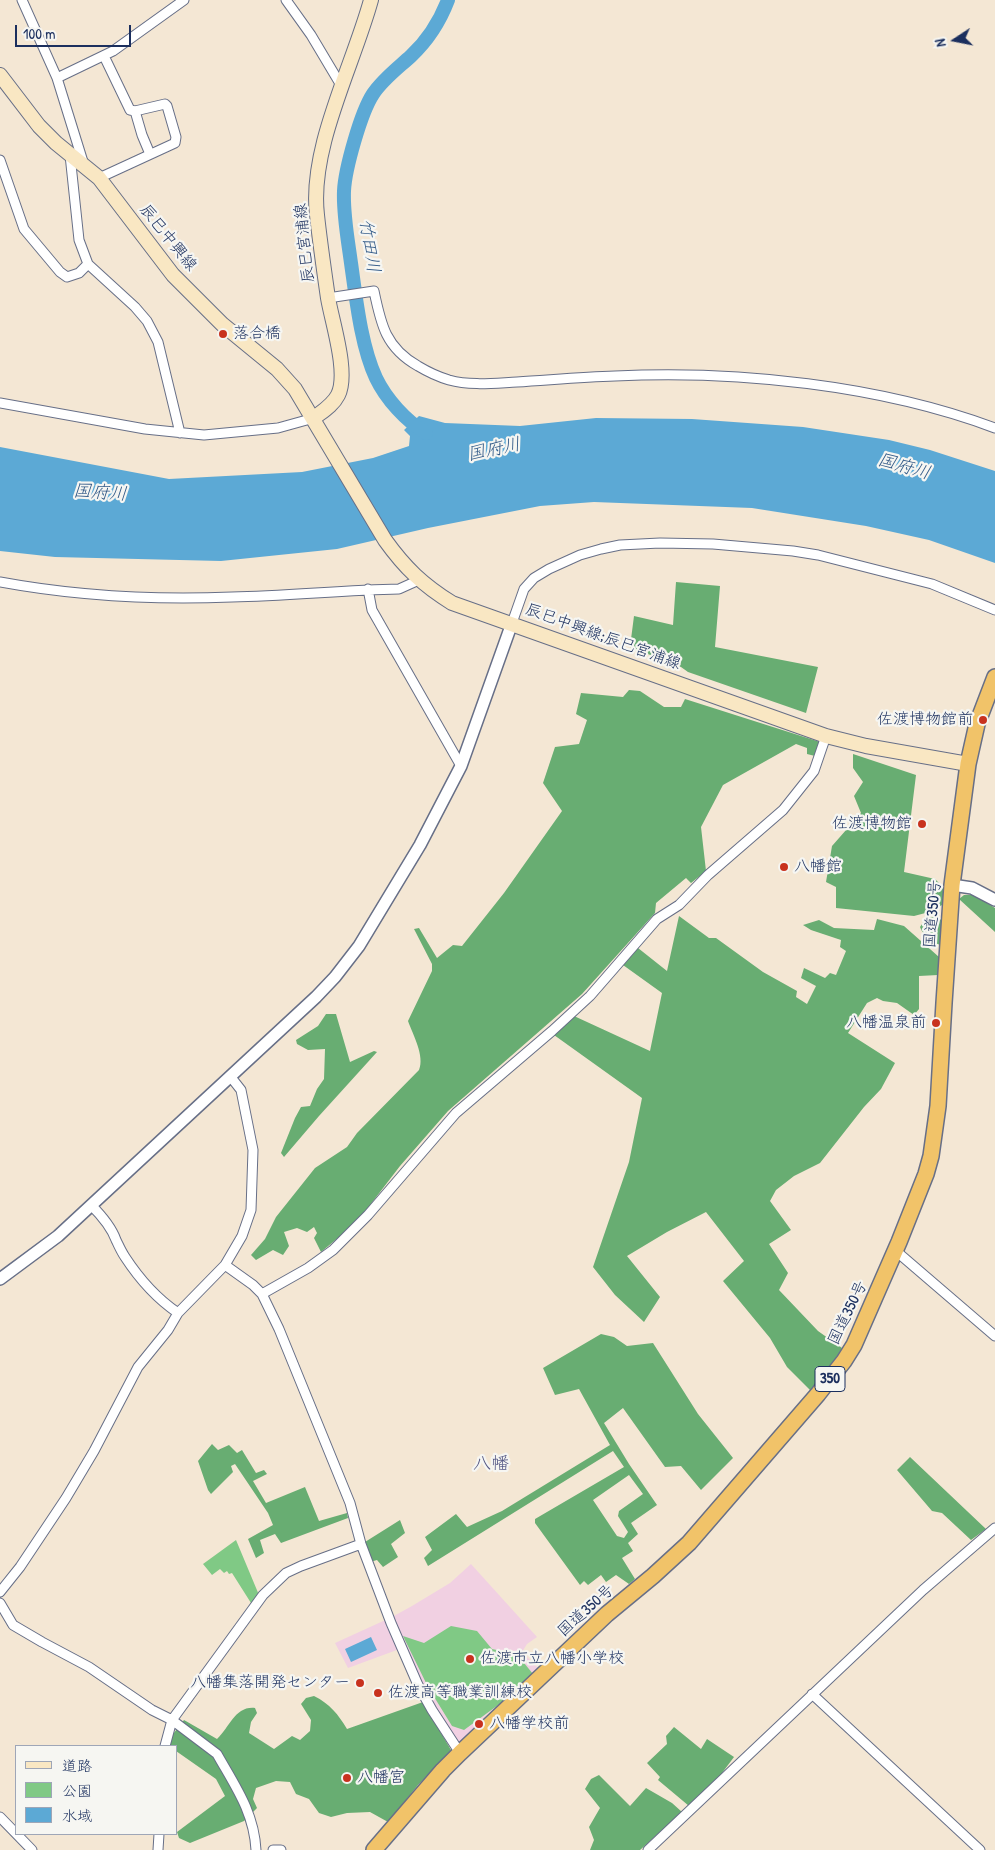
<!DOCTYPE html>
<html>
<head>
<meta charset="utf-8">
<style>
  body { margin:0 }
  #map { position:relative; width:995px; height:1850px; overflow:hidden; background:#f4e7d4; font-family:"Patrick Hand","Klee One",sans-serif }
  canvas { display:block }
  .legend { position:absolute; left:15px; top:1745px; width:162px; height:90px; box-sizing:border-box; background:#f6f6f2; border:1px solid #9ea6b7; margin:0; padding:6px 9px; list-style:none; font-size:15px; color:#1b2f5e }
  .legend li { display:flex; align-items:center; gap:10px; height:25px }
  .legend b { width:25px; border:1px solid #9ea6b7 }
  .north { position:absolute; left:930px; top:15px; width:50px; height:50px; -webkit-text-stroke:4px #f6f6f2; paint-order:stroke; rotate:259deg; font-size:14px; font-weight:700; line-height:20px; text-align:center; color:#1b2f5e }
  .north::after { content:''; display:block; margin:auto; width:18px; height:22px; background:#1b2f5e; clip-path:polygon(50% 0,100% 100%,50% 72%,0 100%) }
  .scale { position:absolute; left:15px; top:25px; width:116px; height:22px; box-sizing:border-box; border:2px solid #1b2f5e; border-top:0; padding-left:6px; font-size:15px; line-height:18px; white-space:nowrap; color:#1b2f5e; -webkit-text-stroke:4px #f6f6f2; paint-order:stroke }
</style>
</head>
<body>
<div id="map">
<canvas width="995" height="1850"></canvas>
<ul class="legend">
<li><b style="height:6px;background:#f9e7c3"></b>道路</li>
<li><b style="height:14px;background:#80c985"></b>公園</li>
<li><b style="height:14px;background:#5ca9d5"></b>水域</li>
</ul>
<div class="north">N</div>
<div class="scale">100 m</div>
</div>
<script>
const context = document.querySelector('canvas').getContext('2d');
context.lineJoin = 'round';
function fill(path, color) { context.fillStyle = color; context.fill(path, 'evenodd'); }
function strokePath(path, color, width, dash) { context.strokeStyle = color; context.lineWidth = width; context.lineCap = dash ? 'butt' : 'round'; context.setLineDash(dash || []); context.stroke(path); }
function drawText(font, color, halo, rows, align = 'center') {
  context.font = font + ' "Patrick Hand","Klee One",sans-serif'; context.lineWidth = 4.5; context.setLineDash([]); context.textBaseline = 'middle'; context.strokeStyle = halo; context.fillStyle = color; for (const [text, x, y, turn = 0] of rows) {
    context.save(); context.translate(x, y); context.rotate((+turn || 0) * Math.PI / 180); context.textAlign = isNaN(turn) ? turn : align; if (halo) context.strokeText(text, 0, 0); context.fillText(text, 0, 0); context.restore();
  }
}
const built = new Path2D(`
  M471 1564 537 1637 527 1644 522 1652 539 1669 499 1706 487 1714 459 1744 432 1701 405 1647 348 1668 335 1643 392 1617 412 1606 450 1583Z`);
const green = new Path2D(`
  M236 1540 259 1595 251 1603 232 1573 229 1574 227 1571 224 1573 220 1569 212 1575 203 1564Z
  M451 1626 477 1631 492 1649 506 1652 520 1658 533 1674 505 1700 464 1730 452 1726 428 1687 403 1636 424 1643Z`);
const forest = new Path2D(`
  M676 582 720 586 715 647 818 667 806 713 688 672 681 667 630 647 634 616 673 625Z
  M629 690 640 691 664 707H681L685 699 820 742 815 756 807 754V748L796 744 723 785 701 827 706 871 691 883 686 878 656 903 655 913 582 994 448 1111 400 1166 357 1222 321 1252 314 1238 317 1233 314 1227 307 1232 297 1228 284 1232 289 1246 283 1255 273 1250 256 1260 251 1255 265 1239 276 1217 315 1168 347 1147 357 1133 419 1070C425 1056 413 1035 408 1021L432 971V964L414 929 419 928 437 958 453 945 462 946 504 893 562 811 543 783 555 747 579 744 587 720 576 714 581 693 623 697Z
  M853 754 916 775 904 872 935 879 944 888 942 905 933 911 914 916 836 908V887L826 882 832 846 861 813 854 796 863 782 853 768Z
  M964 895H974L995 908V932L959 899Z
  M679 916 709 938H716L763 972 797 991 796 997 807 1004 816 986 801 978 804 968 825 978 830 973 836 975 846 951 840 947 841 940 811 930 803 925 819 920 834 928 874 930 877 919 904 926 939 957 938 975 919 976V1009L914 1015 897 1003 883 1001 877 998 867 1003 848 1033 895 1063 881 1089 864 1107 820 1163 794 1176 776 1190 770 1201 791 1230 769 1244 788 1273 779 1290 818 1331 842 1348 830 1368 812 1392 787 1367 770 1338 723 1281 744 1261 706 1212 667 1232 627 1256 660 1297 644 1322 615 1295 593 1267 629 1162 642 1098 554 1035 574 1016 650 1051 662 993 623 965 638 948 667 971Z
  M933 917 942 920 940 945C931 941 924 937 920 927L926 918Z
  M326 1014H336L350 1062 374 1051 377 1052 319 1116 284 1157 281 1153 295 1118 301 1107 310 1106 317 1089 324 1079 325 1049 308 1050 297 1044 296 1040 318 1026Z
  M601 1334 614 1337 627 1346 653 1343 698 1414 733 1458 701 1490 681 1466 665 1467 623 1408 604 1423 629 1464 657 1505 631 1523 638 1534 628 1543 633 1551 622 1558 635 1579 629 1584 616 1575 606 1582 601 1575 588 1585 584 1581 580 1585 535 1523V1519L624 1467 613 1451 428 1566 424 1558 432 1550 425 1537 456 1514 467 1527 502 1511 610 1445 579 1389 555 1395 543 1368ZM629 1475 643 1494 619 1511 618 1516 628 1532 624 1538 617 1536 593 1500Z
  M212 1444 218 1450 229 1445 237 1453 242 1450 256 1473 264 1470 267 1474 253 1481 266 1503 305 1487 319 1521 347 1513 348 1518 281 1543 275 1534 260 1540 264 1553 256 1558 248 1539 273 1525 268 1513 235 1464 231 1466 233 1472 211 1494 208 1490 198 1461Z
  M910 1457 986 1529 971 1540 942 1513 932 1511 897 1470Z
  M400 1520 405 1533 391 1544 398 1557 383 1567 377 1560 370 1562 365 1542Z
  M314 1696C330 1704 338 1714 347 1729L423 1702 451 1750 418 1785 388 1822 370 1812 347 1813 331 1817 319 1813 309 1799 296 1794 290 1782 276 1781 256 1788 253 1799 257 1808 244 1821 190 1843 179 1838 177 1832 225 1796 216 1779 176 1751V1746H170L173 1734 184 1720 217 1739C230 1727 235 1706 255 1708L257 1713 251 1722 249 1733 274 1749 292 1736 300 1740 310 1731 311 1720 301 1704 306 1698Z
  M674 1727 701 1749 707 1739 734 1757 716 1781 689 1806 658 1780 660 1777 647 1763 667 1744 666 1736Z
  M599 1775 630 1806 646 1788 672 1803 682 1812 640 1850H590L594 1840 589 1827 600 1808 585 1789 591 1779Z`);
const water = new Path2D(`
  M419 416 445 423 520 426 596 418 692 419 803 427 889 440 930 450 995 471V563L929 540 866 526 752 508 594 502 540 506 428 528 337 549 221 561 55 557 0 551V447L169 479 302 472 373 458 409 446 410 436 404 430Z
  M371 1637 377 1650 351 1662 345 1649Z`);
const river = new Path2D(`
  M426 433C406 421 386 399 376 378 361 346 356 298 351 263 348 240 343 215 344 191 345 169 361 112 373 94 383 79 398 68 411 56 427 41 440 21 448 0`);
const minor = new Path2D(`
  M22 0 57 78 84 165
  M286 0 311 35 342 87
  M57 78 113 51 184 0
  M135 111 142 135 150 154
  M70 155 79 240 88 264 135 307 147 321 158 342 180 433
  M0 160 24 229 60 272 67 277 79 273 88 264
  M99 178 175 143 176 137 167 106 165 104 135 111 130 110 104 56
  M328 298 374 291C381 325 386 348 418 366 428 372 439 377 449 380 471 386 495 383 517 382 550 380 582 377 615 376 737 370 880 385 995 428
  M0 403 145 429 204 435 278 428 314 418
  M0 582C75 596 156 600 232 597 288 596 343 590 399 589L419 580
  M368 589 372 610 461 766
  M512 623 524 589 534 578 549 569 580 555 601 549 620 545 660 543 713 544 793 551 818 555 932 584 995 610
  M91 1205C101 1215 111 1226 116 1240 119 1246 121 1251 125 1257 140 1280 156 1298 178 1313
  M896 1251 995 1336
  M225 1265 253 1285 262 1294 279 1329 350 1503 361 1544 391 1623 418 1685 432 1710 460 1753
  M262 1294 308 1268 333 1250 368 1215 456 1113 552 1031 590 996 657 919 679 905 708 875 783 810 814 771 826 736
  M0 1592 20 1567 66 1498 94 1451 138 1367 168 1330 178 1313 225 1265 242 1236 251 1210 253 1150 241 1090 230 1076
  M0 1603 13 1625 42 1642 89 1667 152 1710 172 1720 217 1754C235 1786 254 1812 256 1850
  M812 1694 980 1850
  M165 1746 172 1720 263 1595 286 1573 301 1566 361 1544
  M0 1817 32 1850
  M158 1850 159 1834
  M273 1850H281
  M648 1850 923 1590 995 1528`);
const tertiary = new Path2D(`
  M952 885 972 888 995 900
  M0 1279 58 1236 316 997 335 977 359 946 420 845 461 766 512 623`);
const secondary = new Path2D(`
  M0 75 39 126 56 143 99 178 173 275 222 324 277 369 295 389 385 540C405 568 423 585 452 603L826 736 866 746 968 764
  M314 418C323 411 333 405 338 395 349 373 332 322 328 298 324 270 320 243 317 215 309 148 353 66 371 0`);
const trunk = new Path2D(`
  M374 1850 443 1770 460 1753 607 1614 653 1576 689 1543 818 1394 844 1361 854 1345 899 1242 926 1174 931 1156 938 1106 944 1003 952 885 968 764 977 724 995 677`);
const markers = [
  [223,334,5,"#c8321e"],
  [983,720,5,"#c8321e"],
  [922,824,5,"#c8321e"],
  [784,867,5,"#c8321e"],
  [936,1023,5,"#c8321e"],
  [470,1659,5,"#c8321e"],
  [360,1683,5,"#c8321e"],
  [378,1693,5,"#c8321e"],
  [479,1724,5,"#c8321e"],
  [347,1778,5,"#c8321e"]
];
const shields = [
  [830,1379,30]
];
const shieldNames = [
  ["350",830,1379]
];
const streetNames = [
  ["辰巳中興線",168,238,51],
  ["辰巳宮浦線",305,243,-96],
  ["辰巳中興線;辰巳宮浦線",603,637,20],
  ["国道350号",933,914,-85],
  ["国道350号",848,1313,-64],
  ["国道350号",586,1611,-42]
];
const poiNames = [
  ["落合橋",233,334],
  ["佐渡博物館前",973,720,"right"],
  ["佐渡博物館",912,824,"right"],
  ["八幡館",794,867],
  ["八幡温泉前",926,1023,"right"],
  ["佐渡市立八幡小学校",480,1659],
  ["八幡集落開発センター",350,1683,"right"],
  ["佐渡高等職業訓練校",388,1693],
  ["八幡学校前",489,1724],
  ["八幡宮",357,1778]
];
const waterNames = [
  ["竹田川",369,246,81],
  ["国府川",494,450,-12],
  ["国府川",904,467,16],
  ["国府川",100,493,4]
];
const neighbourhoodNames = [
  ["八幡",491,1464]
];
fill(built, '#f1d0e2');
fill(green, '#80c985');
fill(forest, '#68ad72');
fill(water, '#5ca9d5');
strokePath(river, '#5ca9d5', 14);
strokePath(minor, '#676f87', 11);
strokePath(tertiary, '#676f87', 14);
strokePath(secondary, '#676f87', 16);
strokePath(trunk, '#676f87', 18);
strokePath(minor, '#fff', 9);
strokePath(tertiary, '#fff', 11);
strokePath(secondary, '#f9e7c3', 14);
strokePath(trunk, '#f1c369', 15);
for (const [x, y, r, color] of markers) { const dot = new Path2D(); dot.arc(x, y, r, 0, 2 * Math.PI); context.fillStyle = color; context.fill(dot); strokePath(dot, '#f6f6f2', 2); }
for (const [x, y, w] of shields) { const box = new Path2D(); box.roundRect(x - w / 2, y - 12.5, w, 25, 4); context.fillStyle = '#f6f6f2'; context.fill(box); strokePath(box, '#1b2f5e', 1); }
drawText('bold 15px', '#1b2f5e', null, shieldNames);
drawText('16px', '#1b2f5e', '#f6f6f2', streetNames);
drawText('16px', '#1b2f5e', '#f6f6f2', poiNames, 'left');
drawText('italic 18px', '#325a88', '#f6f6f2', waterNames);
drawText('18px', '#515482', '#f6f6f2', neighbourhoodNames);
</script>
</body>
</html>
